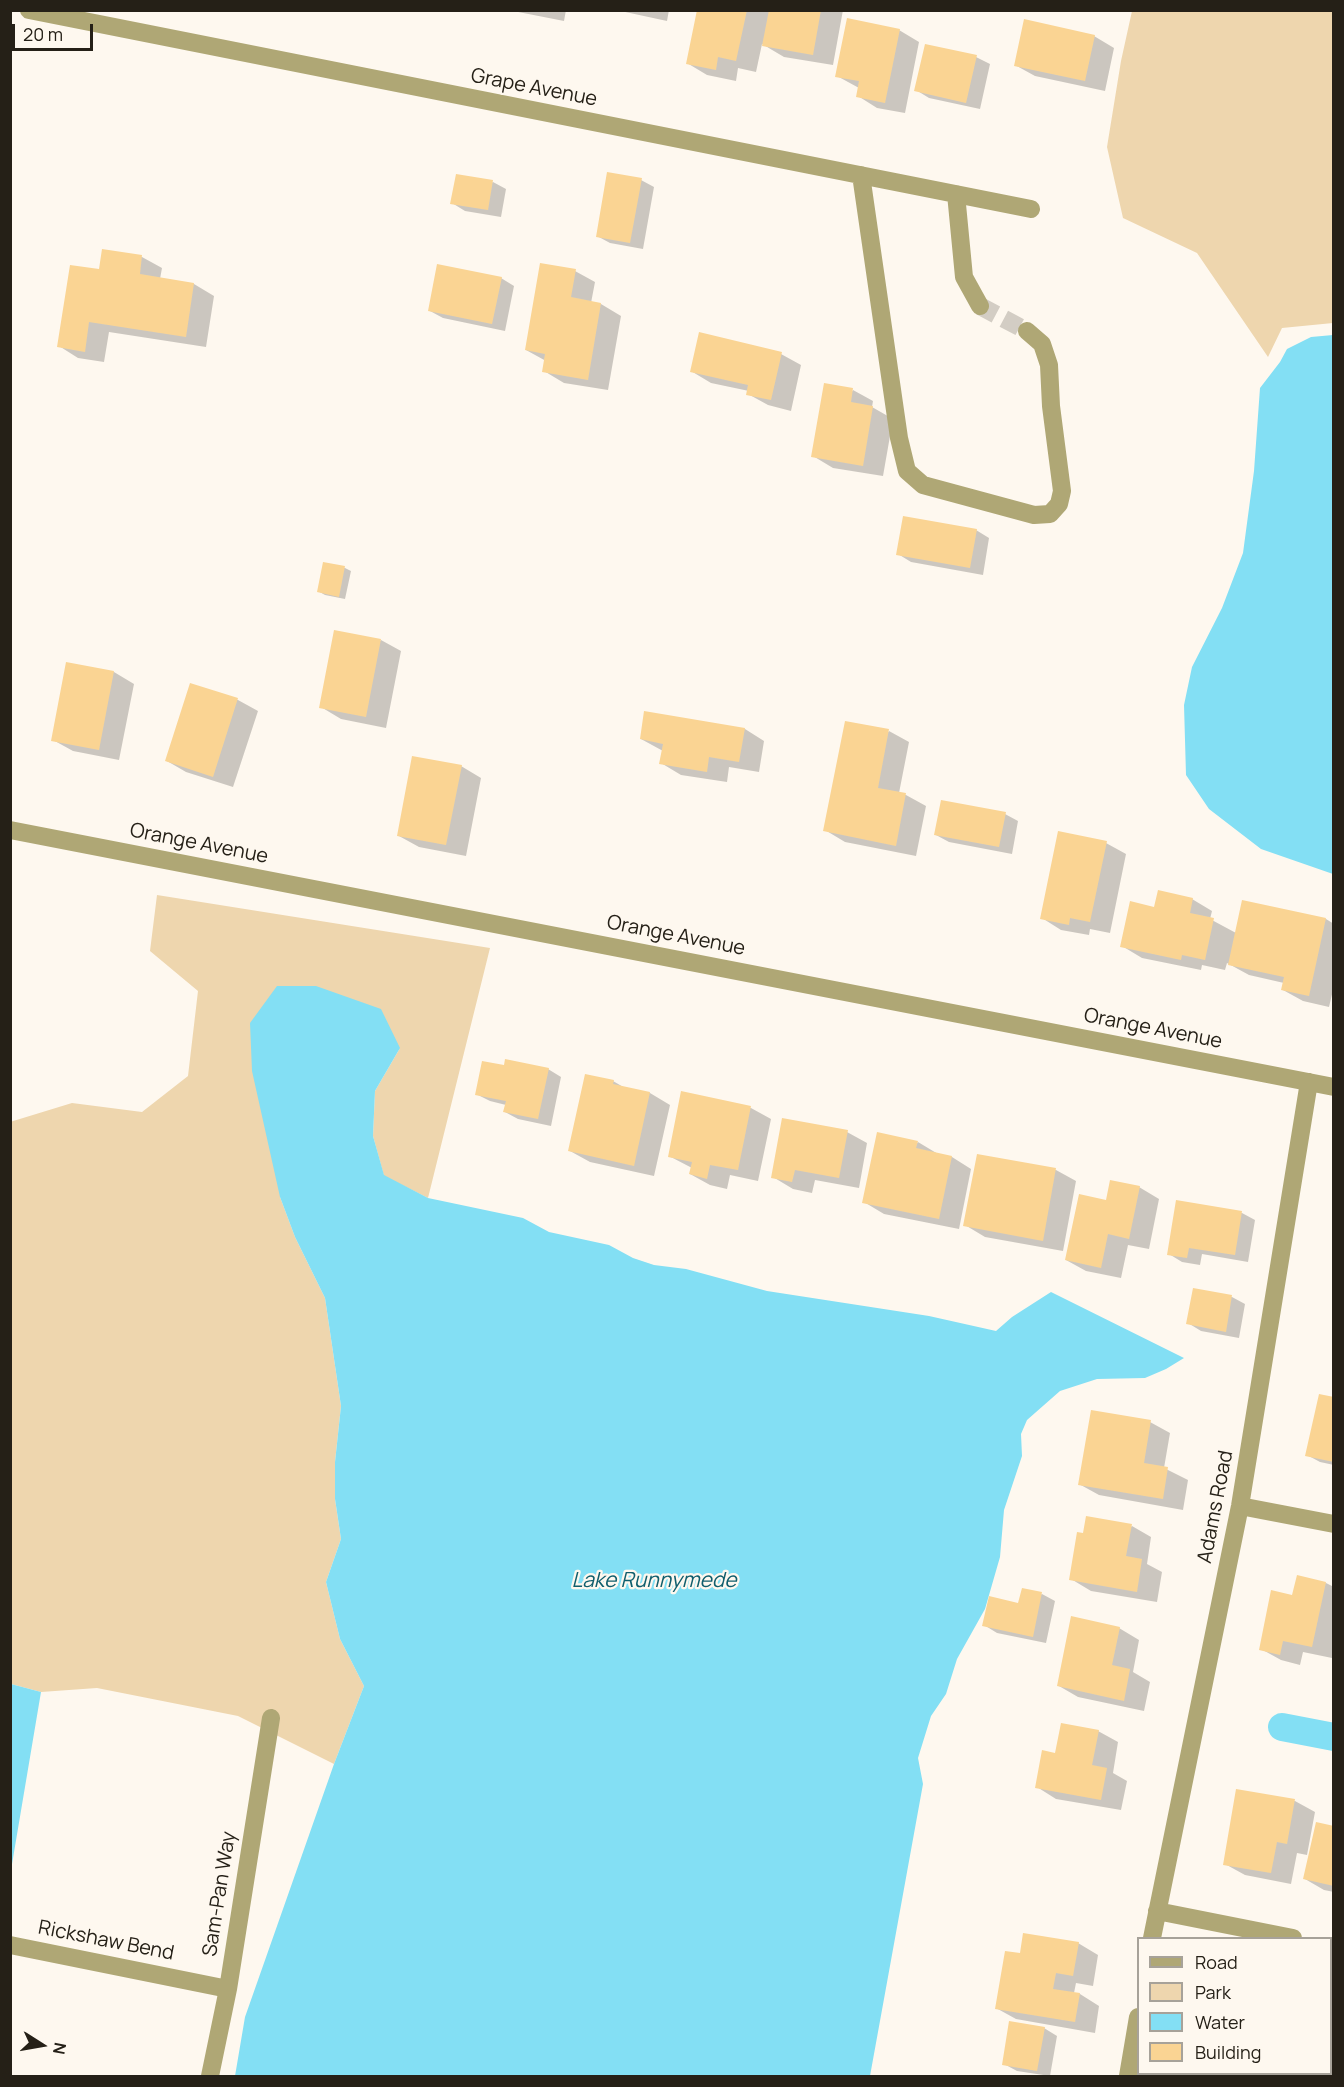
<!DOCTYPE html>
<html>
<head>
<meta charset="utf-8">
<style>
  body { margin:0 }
  #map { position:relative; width:1344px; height:2087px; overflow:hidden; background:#fef8ef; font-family:Manrope,sans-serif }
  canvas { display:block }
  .frame { position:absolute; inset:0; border:12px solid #252017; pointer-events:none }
  .legend { position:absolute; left:1137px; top:1937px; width:195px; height:138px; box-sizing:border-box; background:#fef8ef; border:2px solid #a7a299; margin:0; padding:8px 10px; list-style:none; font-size:18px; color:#252017 }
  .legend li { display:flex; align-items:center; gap:12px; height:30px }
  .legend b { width:30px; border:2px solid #a7a299 }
  .north { position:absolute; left:12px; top:2015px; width:60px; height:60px; -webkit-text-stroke:4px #fef8ef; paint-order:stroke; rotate:101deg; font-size:16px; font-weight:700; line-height:24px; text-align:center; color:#252017 }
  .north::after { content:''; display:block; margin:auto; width:21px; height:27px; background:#252017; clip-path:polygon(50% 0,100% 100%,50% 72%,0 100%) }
  .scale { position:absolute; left:12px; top:24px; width:81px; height:27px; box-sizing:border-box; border:3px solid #252017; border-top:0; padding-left:8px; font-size:18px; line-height:21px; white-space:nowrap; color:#252017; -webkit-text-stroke:4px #fef8ef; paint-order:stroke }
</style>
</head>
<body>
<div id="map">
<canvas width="1344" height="2087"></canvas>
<div class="frame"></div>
<ul class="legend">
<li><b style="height:8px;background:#afa775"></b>Road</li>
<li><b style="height:16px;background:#eed6ae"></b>Park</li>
<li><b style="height:16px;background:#83dff4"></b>Water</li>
<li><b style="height:16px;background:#fad493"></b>Building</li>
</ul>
<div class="north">N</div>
<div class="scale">20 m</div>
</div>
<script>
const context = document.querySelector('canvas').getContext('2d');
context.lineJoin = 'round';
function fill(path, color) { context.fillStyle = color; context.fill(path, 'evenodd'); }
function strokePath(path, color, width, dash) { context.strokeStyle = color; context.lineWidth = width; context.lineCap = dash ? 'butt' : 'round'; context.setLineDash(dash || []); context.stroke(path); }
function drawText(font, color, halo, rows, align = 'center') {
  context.font = font + ' Manrope,sans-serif'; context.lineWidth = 4.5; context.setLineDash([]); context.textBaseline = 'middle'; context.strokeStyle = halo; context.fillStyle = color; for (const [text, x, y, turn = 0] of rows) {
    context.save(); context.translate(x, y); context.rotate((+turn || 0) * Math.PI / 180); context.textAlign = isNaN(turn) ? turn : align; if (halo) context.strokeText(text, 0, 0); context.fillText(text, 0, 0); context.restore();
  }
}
const green = new Path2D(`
  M1132 11H1333V323L1282 328 1268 357 1197 253 1123 218 1107 147 1121 61Z
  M157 895 490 948 428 1198 384 1176 373 1136 375 1091 400 1048 280 1197 295 1237 325 1298 341 1406 335 1462V1499L341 1539 326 1582 340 1639 364 1686 334 1764 238 1716 97 1688 41 1692 11 1684 10 1122 72 1103 142 1112 188 1076 198 991 150 951Z`);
const water = new Path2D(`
  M1333 335H1334L1333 874 1261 849 1209 809 1186 775 1184 705 1192 667 1222 608 1243 553 1254 471 1260 388 1280 362 1287 349 1311 337Z
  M277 986H316L381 1009 400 1048 375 1091 373 1136 384 1175 428 1198 523 1218 549 1232 609 1245 633 1258 654 1265 686 1269 767 1291 929 1316 996 1331 1012 1317 1051 1292 1184 1358 1166 1369 1145 1378 1097 1379 1060 1391 1027 1420 1021 1434 1022 1456 1004 1510 1000 1557 985 1609 957 1659 946 1694 931 1716 918 1758 923 1784 870 2076H235L245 2017 334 1764 364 1686 340 1639 326 1582 341 1539 335 1499V1462L341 1406 325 1298 295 1237 280 1197 252 1071 250 1023Z
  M11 1684 41 1692 11 1870 10 1684Z`);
const shadow = new Path2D(`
  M508 10H566L564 21Z
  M616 10H669L667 21Z
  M698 10H843L833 65 784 57 762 44 756 72 738 68 736 81 707 75 687 63Z
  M899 30 919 42 905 113 877 108 858 96 859 88 837 76Z
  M1094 36 1114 48 1105 91 1035 76 1015 65Z
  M976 57 990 64 980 109 929 98 916 90Z
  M641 180 654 187 643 249 610 243 597 236Z
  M493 182 506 189 501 217 465 211 452 203Z
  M103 251 142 257 162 268 160 279 194 284 214 296 206 347 109 332 104 362 78 358 59 346 100 271Z
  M575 271 595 282 591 303 601 304 621 316 608 390 564 383 544 371 546 361 526 350Z
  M501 278 514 286 505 331 443 318 430 311Z
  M781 354 801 365 791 411 768 405 748 394 749 391 711 383 691 371Z
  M853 390 873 401 872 407 893 419 883 476 833 468 813 456Z
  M976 530 989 538 983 575 911 562 898 554Z
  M324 563 345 568 351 571 345 599 325 595 318 591Z
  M381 640 401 651 386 728 341 719 321 707Z
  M67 664 114 672 134 684 119 760 73 751 53 740Z
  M191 685 238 700 258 711 233 787 186 772 167 761Z
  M745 729 764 741 759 772 729 767 727 782 681 775 661 763 663 751 641 739Z
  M889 731 909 742 899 793 906 795 926 806 916 856 845 842 825 830Z
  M461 766 481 778 466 856 419 847 399 836Z
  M1005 814 1018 821 1012 854 949 842 936 835Z
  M1106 843 1126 854 1110 933 1090 929 1089 935 1061 930 1042 918Z
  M1192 899 1212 911 1210 919 1236 933 1326 919 1334 924V986L1329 1007 1303 1001 1283 990 1284 983 1249 975 1227 963 1225 970 1202 965 1201 970 1142 958 1122 946 1156 908Z
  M505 1067 548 1069 561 1077 551 1126 518 1119 505 1112 506 1105 490 1101 476 1094Z
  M613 1081 625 1088 650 1093 670 1105 654 1176 590 1162 570 1151Z
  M682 1093 751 1108 771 1119 758 1181 730 1175 727 1189 710 1185 690 1174 692 1168 669 1156Z
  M847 1132 867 1143 859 1188 815 1180 812 1193 793 1189 773 1177Z
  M918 1142 938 1154 952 1157 971 1169 959 1229 884 1214 864 1202Z
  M978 1155 1056 1170 1076 1181 1063 1251 985 1237 965 1225Z
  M1139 1187 1159 1199 1149 1249 1128 1245 1121 1278 1086 1271 1066 1260 1108 1202Z
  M1177 1202 1242 1213 1255 1220 1248 1262 1202 1254 1200 1265 1182 1262 1169 1254Z
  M1195 1290 1232 1297 1245 1304 1239 1338 1201 1331 1188 1323Z
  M1334 1399V1465L1320 1462 1307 1455Z
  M1150 1422 1170 1433 1164 1468 1188 1480 1183 1510 1099 1495 1079 1484Z
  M1132 1526 1151 1537 1147 1564 1162 1572 1157 1602 1091 1591 1071 1579Z
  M1326 1583 1334 1587 1332 1658 1303 1652 1300 1665 1281 1660 1261 1649 1293 1596Z
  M1042 1594 1055 1601 1046 1643 997 1633 984 1625Z
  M1119 1628 1139 1640 1133 1672 1150 1682 1144 1711 1078 1697 1059 1686Z
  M1098 1731 1118 1742 1113 1773 1127 1781 1121 1810 1056 1799 1037 1787 1057 1755Z
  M1238 1791 1295 1801 1315 1812 1307 1855 1297 1853 1291 1884 1245 1875 1225 1864Z
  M1334 1827V1892L1324 1890 1305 1879Z
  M1078 1943 1098 1955 1093 1986 1076 1983 1074 1993 1080 1994 1099 2006 1095 2033 1016 2019 996 2008 1021 1955Z
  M1044 2028 1057 2036 1050 2076 1017 2071 1004 2064Z
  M1218 2074H1276L1268 2076H1220Z`);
const canal = new Path2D(`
  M1282 1727 1334 1737`);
const building = new Path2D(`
  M697 10H747L736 61 718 57 716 70 686 64Z
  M769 10H821L813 55 762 46Z
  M847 18 900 29 885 103 856 97 859 81 835 77Z
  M1024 19 1095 35 1085 81 1014 66Z
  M925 44 977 55 966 103 914 91Z
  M607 172 642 178 630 243 596 237Z
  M456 174 493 180 488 210 450 204Z
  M102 249 142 255 140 274 194 283 186 337 89 322 85 352 57 347 70 265 99 269Z
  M540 263 576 269 571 297 601 303 588 380 542 372 545 354 525 350Z
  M437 264 502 277 492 324 428 311Z
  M699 332 782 352 771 400 746 395 748 385 690 372Z
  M824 383 853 388 851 402 873 406 863 466 811 457Z
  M903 516 977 529 970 568 896 555Z
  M323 562 345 566 339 597 317 592Z
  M334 630 381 639 366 717 319 708Z
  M66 662 114 671 99 750 51 741Z
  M190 683 238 698 213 777 165 761Z
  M644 711 745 728 739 762 709 757 707 772 659 764 663 744 640 739Z
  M845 721 889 729 878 788 906 793 896 846 823 831Z
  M412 756 462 765 446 845 397 836Z
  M941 800 1006 812 999 847 934 835Z
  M1058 831 1107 841 1090 922 1070 918 1069 925 1040 919Z
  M1158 890 1193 898 1190 913 1214 918 1205 960 1182 955 1181 960 1120 947 1130 901 1154 907Z
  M1242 900 1326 918 1309 996 1281 990 1284 977 1228 965Z
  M505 1059 549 1068 538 1119 503 1112 506 1101 475 1095 482 1061 504 1065Z
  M585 1074 614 1080 613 1084 650 1092 634 1166 568 1151Z
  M681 1091 751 1106 738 1170 710 1165 707 1179 689 1174 692 1162 668 1157Z
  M782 1118 848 1130 839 1178 795 1170 792 1182 771 1178Z
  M877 1132 918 1141 916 1148 952 1156 939 1219 862 1203Z
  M977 1154 1056 1168 1043 1241 963 1226Z
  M1110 1180 1140 1186 1129 1239 1108 1234 1101 1268 1065 1260 1079 1194 1106 1200Z
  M1176 1200 1242 1211 1235 1255 1189 1248 1187 1258 1167 1255Z
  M1193 1288 1232 1295 1226 1332 1186 1324Z
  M1319 1394 1334 1397V1462L1305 1456Z
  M1091 1410 1151 1420 1144 1463 1168 1467 1163 1499 1078 1485Z
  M1086 1516 1132 1524 1126 1556 1142 1559 1137 1592 1069 1580 1077 1532 1083 1533Z
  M1297 1575 1326 1582 1312 1647 1283 1641 1280 1655 1259 1650 1271 1590 1292 1595Z
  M1022 1588 1042 1592 1033 1637 982 1626 989 1596 1018 1603Z
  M1071 1616 1120 1627 1112 1665 1130 1669 1124 1701 1057 1686Z
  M1061 1723 1099 1730 1092 1765 1107 1768 1101 1800 1035 1788 1042 1750 1055 1753Z
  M1236 1789 1295 1799 1287 1844 1277 1842 1271 1873 1223 1865Z
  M1316 1822 1334 1826V1886L1303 1879Z
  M1023 1933 1079 1942 1073 1976 1056 1973 1053 1989 1080 1993 1075 2022 995 2009 1005 1951 1020 1953Z
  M1009 2021 1045 2027 1037 2071 1002 2065Z`);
const minorTunnel = new Path2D(`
  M980 306 1027 331`);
const minor = new Path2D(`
  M29 10 1031 209
  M861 175 899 438 907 471 923 485 1034 515 1050 514 1059 504 1062 491 1051 406 1049 365 1042 344 1027 331
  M956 194 964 277 980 306
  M10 830 1334 1087
  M1240 1506 1334 1524
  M1157 1911 1293 1938
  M1152 1938 1240 1506 1309 1082
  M10 1945 228 1989
  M1330 1946 1334 1947
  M210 2076 228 1989 271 1718
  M1128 2076 1138 2017`);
const streetNames = [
  ["Grape Avenue",534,88,11],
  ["Orange Avenue",199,844,11],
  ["Orange Avenue",676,936,11],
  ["Orange Avenue",1153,1029,11],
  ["Adams Road",1216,1507,-79],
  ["Sam-Pan Way",220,1894,-81],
  ["Rickshaw Bend",106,1941,11]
];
const waterNames = [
  ["Lake Runnymede",654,1581]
];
fill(green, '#eed6ae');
fill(water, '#83dff4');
fill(shadow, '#0003');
strokePath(canal, '#83dff4', 28);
fill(building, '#fad493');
strokePath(minorTunnel, '#d3cdc4', 18, [18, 9]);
strokePath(minor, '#afa775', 18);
drawText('20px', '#252017', '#fef8ef', streetNames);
drawText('italic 21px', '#105e6d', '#fef8ef', waterNames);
</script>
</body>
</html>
